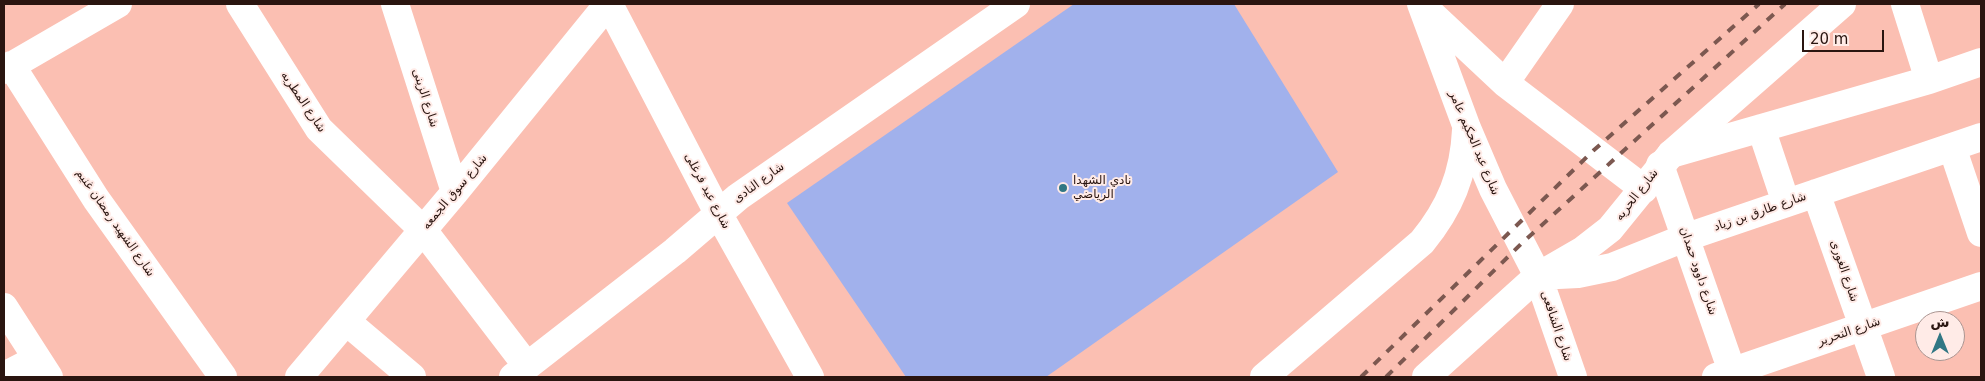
<!DOCTYPE html>
<html>
<head>
<meta charset="utf-8">
<style>
  body { margin:0 }
  #map { position:relative; width:1985px; height:381px; overflow:hidden; background:#fbbfb2; font-family:"DejaVu Sans","Noto Naskh Arabic",sans-serif }
  canvas { display:block }
  .frame { position:absolute; inset:0; border:5px solid #2a1510; pointer-events:none }
  .north { position:absolute; left:1915px; top:311px; width:50px; height:50px; box-sizing:border-box; background:#ffebe7; border:1px solid #aa9591; border-radius:50%; rotate:0deg; font-size:14px; font-weight:700; line-height:20px; text-align:center; color:#2a1510 }
  .north::after { content:''; display:block; margin:auto; width:18px; height:22px; background:#317784; clip-path:polygon(50% 0,100% 100%,50% 72%,0 100%) }
  .scale { position:absolute; left:1802px; top:30px; width:82px; height:22px; box-sizing:border-box; border:2px solid #2a1510; border-top:0; padding-left:6px; font-size:15px; line-height:18px; white-space:nowrap; color:#2a1510; -webkit-text-stroke:4px #ffebe7; paint-order:stroke }
</style>
</head>
<body>
<div id="map">
<canvas width="1985" height="381"></canvas>
<div class="frame"></div>
<div class="north">ش</div>
<div class="scale">20 m</div>
</div>
<script>
const context = document.querySelector('canvas').getContext('2d');
context.lineJoin = 'round';
function fill(path, color) { context.fillStyle = color; context.fill(path, 'evenodd'); }
function strokePath(path, color, width, dash) { context.strokeStyle = color; context.lineWidth = width; context.lineCap = dash ? 'butt' : 'round'; context.setLineDash(dash || []); context.stroke(path); }
function drawText(font, color, halo, rows, align = 'center') {
  context.font = font + ' "DejaVu Sans","Noto Naskh Arabic",sans-serif'; context.lineWidth = 4; context.setLineDash([]); context.textBaseline = 'middle'; context.strokeStyle = halo; context.fillStyle = color; for (const [text, x, y, turn = 0] of rows) {
    context.save(); context.translate(x, y); context.rotate((+turn || 0) * Math.PI / 180); context.textAlign = isNaN(turn) ? turn : align; if (halo) context.strokeText(text, 0, 0); context.fillText(text, 0, 0); context.restore();
  }
}
const green = new Path2D(`
  M1074 4H1234L1338 172 1046 377H906L787 203Z`);
const minor = new Path2D(`
  M240 4 319 129 423 230 527 366
  M395 4 455 192
  M609 4 718 213 810 377
  M1421 4 1467 128 1493 189 1538 276 1573 377
  M1905 4 1929 80
  M1425 8 1505 83 1644 189
  M11 65 96 199 223 377
  M4 70 118 4
  M1505 83 1560 4
  M1761 128 1786 203
  M1952 147 1981 233
  M1671 154 1929 80 1981 62
  M1660 165 1734 377
  M1816 193 1881 377
  M1538 276 1578 274 1612 267 1687 237 1981 137
  M4 307 49 377
  M347 322 412 377
  M4 376 37 359
  M299 377 455 192 608 4
  M513 377 675 251 738 197 1016 4
  M1264 377 1422 242C1450 208 1464 174 1466 130
  M1716 377 1981 286`);
const major = new Path2D(`
  M1426 377 1538 276 1583 250 1610 229 1671 154 1842 4`);
const rail = new Path2D(`
  M1361 377 1594 150 1759 4
  M1386 377 1521 244 1785 4`);
const markers = [
  [1063,188,5,"#317784"]
];
const streetNames = [
  ["شارع الزينى",425,98,72],
  ["شارع المطريه",303,102,56],
  ["شارع عبد الحكيم عامر",1474,143,67],
  ["شارع النادى",759,183,-36],
  ["شارع عيد فرغلى",707,191,62],
  ["شارع سوق الجمعه",455,192,-50],
  ["شارع الحريه",1637,195,-52],
  ["شارع طارق بن زياد",1760,212,-19],
  ["شارع الشهيد رمضان غنيم",115,223,55],
  ["شارع داوود حمدان",1698,271,71],
  ["شارع الغورى",1844,271,71],
  ["شارع الشافعى",1556,326,71],
  ["شارع التحرير",1849,332,-19]
];
const poiNames = [
  ["نادي الشهدا",1073,181],
  ["الرياضي",1073,195]
];
fill(green, '#a1b1ec');
strokePath(minor, '#fff', 28);
strokePath(major, '#fff', 28);
strokePath(rail, '#7c5850', 4, [9, 9]);
for (const [x, y, r, color] of markers) { const dot = new Path2D(); dot.arc(x, y, r, 0, 2 * Math.PI); context.fillStyle = color; context.fill(dot); strokePath(dot, '#ffebe7', 2); }
drawText('12px', '#2a1510', '#ffebe7', streetNames);
drawText('12px', '#2a1510', '#ffebe7', poiNames, 'left');
</script>
</body>
</html>
